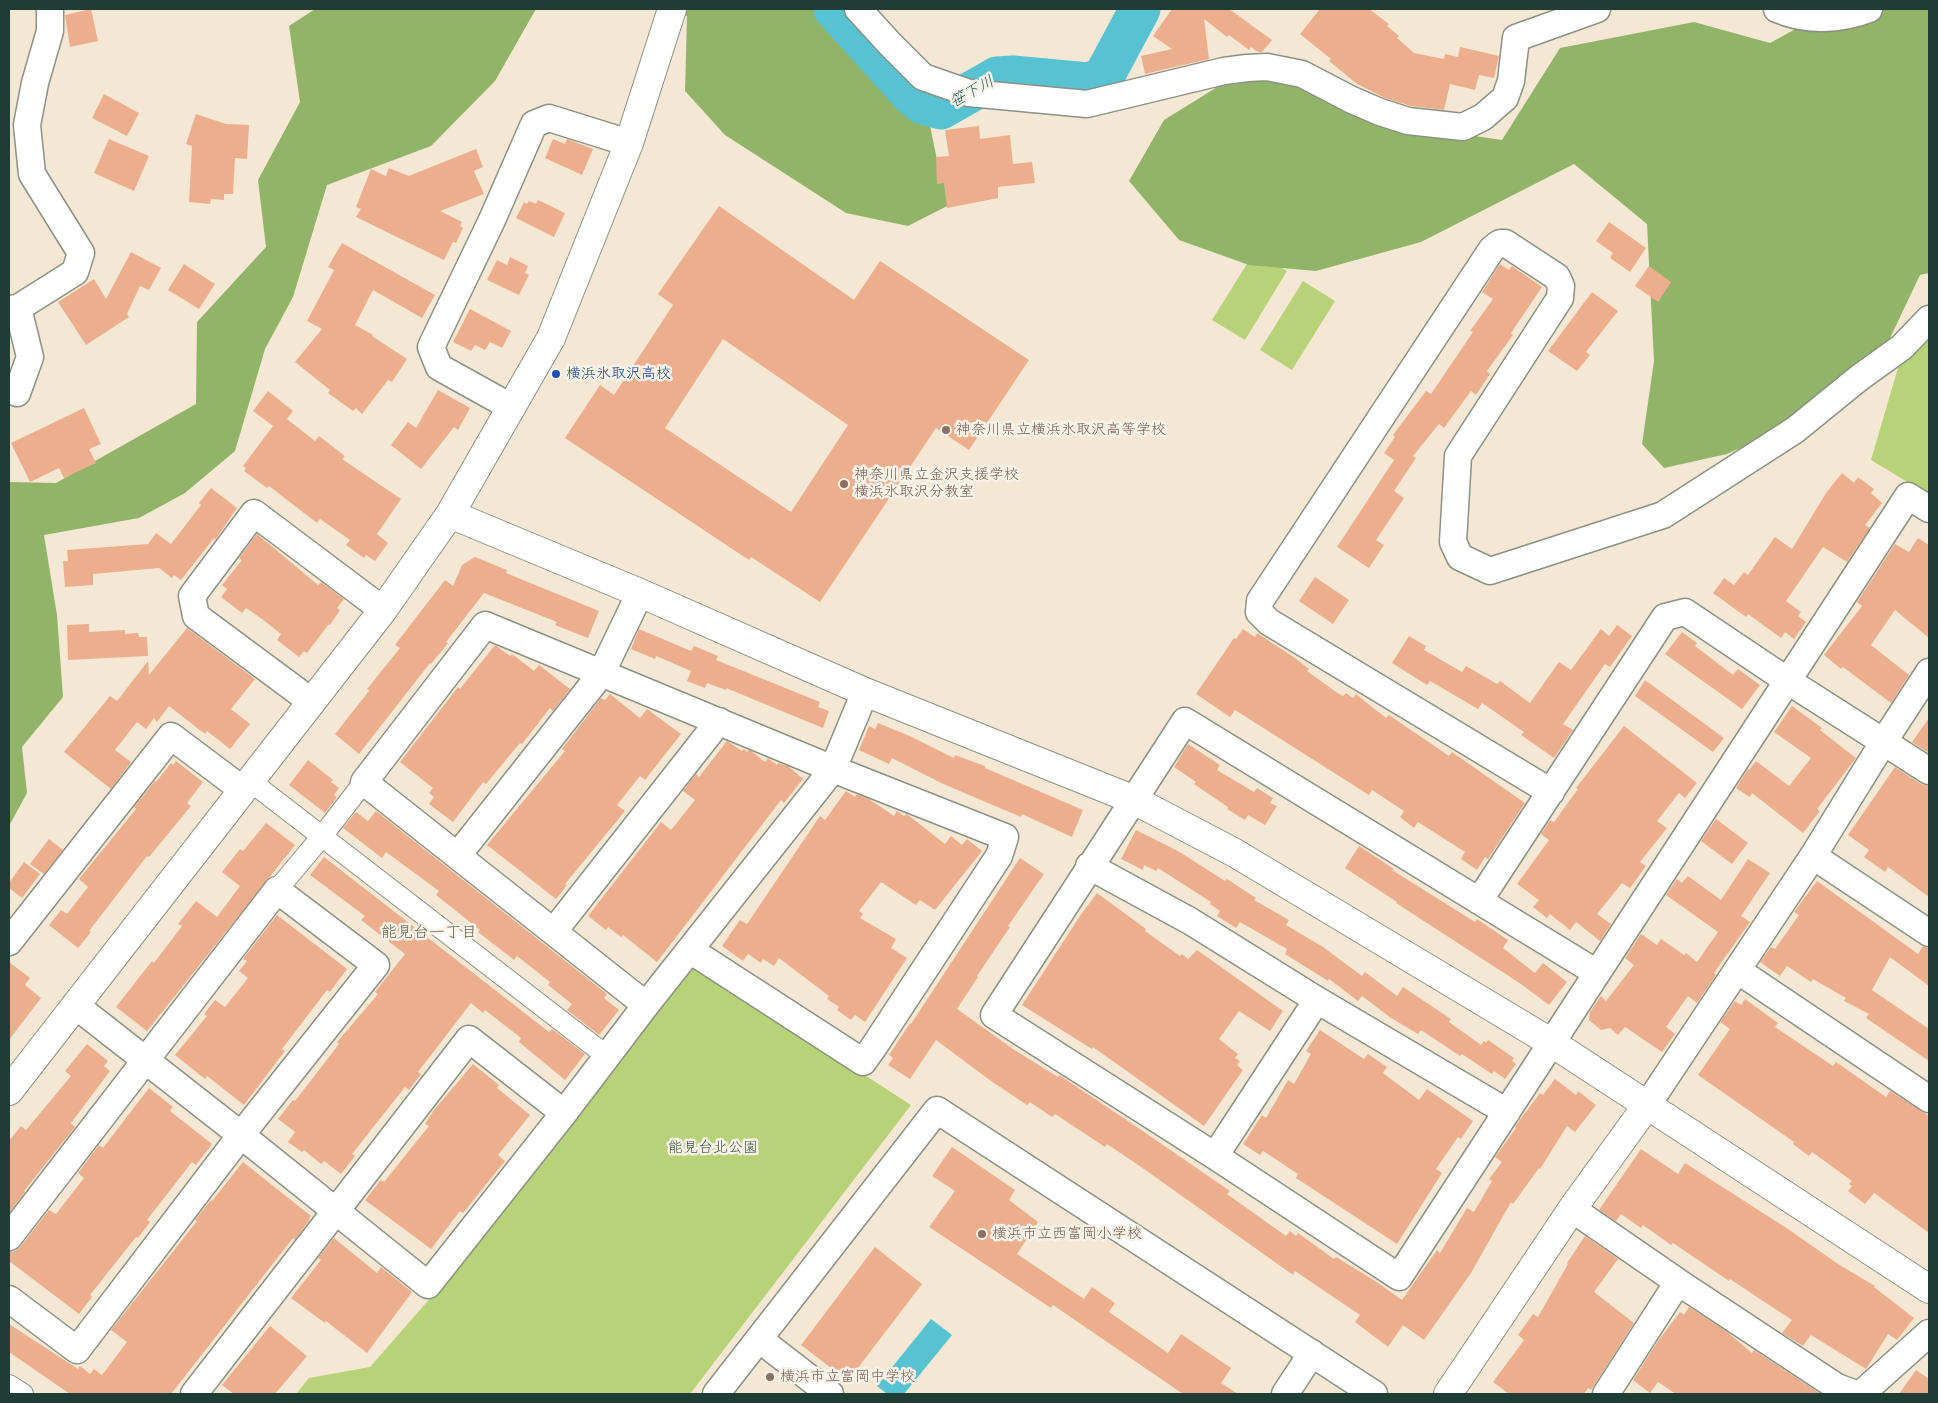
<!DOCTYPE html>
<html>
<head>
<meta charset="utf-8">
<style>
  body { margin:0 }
  #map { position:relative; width:1938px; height:1403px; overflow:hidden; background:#f4e8d4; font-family:Delius,sans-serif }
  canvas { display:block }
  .frame { position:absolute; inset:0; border:10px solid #1f3d34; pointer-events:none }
</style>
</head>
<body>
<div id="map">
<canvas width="1938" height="1403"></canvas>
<div class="frame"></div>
</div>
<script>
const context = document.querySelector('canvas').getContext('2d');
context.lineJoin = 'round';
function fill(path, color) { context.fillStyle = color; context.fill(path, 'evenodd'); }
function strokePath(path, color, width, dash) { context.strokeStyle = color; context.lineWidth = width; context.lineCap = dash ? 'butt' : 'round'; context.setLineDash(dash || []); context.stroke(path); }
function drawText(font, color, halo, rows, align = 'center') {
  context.font = font + ' Delius,"Klee One",sans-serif'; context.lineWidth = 5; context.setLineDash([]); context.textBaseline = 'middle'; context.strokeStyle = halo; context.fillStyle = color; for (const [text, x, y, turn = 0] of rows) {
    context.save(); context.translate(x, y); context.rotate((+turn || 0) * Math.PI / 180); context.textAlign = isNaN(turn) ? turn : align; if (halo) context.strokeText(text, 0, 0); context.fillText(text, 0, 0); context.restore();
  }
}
const green = new Path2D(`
  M1255 251 1287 271 1245 340 1212 320Z
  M1303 281 1335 301 1292 370 1260 350Z
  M1929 329V495L1871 460 1900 361Z
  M689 962 911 1105 690 1394H296L309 1378 370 1367 468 1255Z`);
const forest = new Path2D(`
  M315 9H536L495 81 431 146 327 185 293 297 265 349 235 451 185 493 139 518 44 535 57 615 63 697 22 747 27 793 9 826V482L56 483 196 404 197 322 266 247 258 180 300 102 289 26Z
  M669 9H832L873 27 924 96 937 160 957 201 908 226 846 213 725 135 685 91 687 16Z
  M1832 9H1929V273L1920 275 1872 376 1788 426 1727 454 1664 468 1642 444 1654 361 1647 224 1574 164 1421 242 1316 271 1249 265 1179 240 1129 181 1164 120 1235 76 1302 87 1454 133 1502 140 1560 48 1694 22 1770 43Z`);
const water = new Path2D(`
  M931 1319 952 1335 904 1394H887L877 1386Z`);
const river = new Path2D(`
  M834 9 910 93 923 104 941 109 997 77 1013 76 1088 83 1103 78 1140 9`);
const building = new Path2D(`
  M91 9 98 41 70 47 65 15Z
  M1172 9H1229L1272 40 1262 52H1258L1251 47 1249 50 1229 35 1227 37 1204 19 1209 59 1145 74 1141 56 1172 49 1153 36Z
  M1320 9H1369L1389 24 1387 26 1399 36 1397 38 1414 53 1444 59 1445 54 1458 57 1460 47 1499 56 1494 78 1479 75 1475 90 1450 84 1444 110 1411 106 1385 98 1357 84 1329 61 1331 59 1300 34Z
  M104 94 139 113 127 136 92 118Z
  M196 114 226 124 249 125 247 159 235 158 233 194H224V200L211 199 210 204 189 202 192 146 186 144Z
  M979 126 980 139 1010 135 1013 164 1032 162 1035 183 998 187V198L947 208 944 183 937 184 936 157 949 156 945 130Z
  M109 139 149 156 134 191 94 173Z
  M553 139 565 144 567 139 593 149 582 175 545 158Z
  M476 149 483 167 474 171 484 194 440 211 462 222 460 226 463 228 456 243 453 242 444 260 356 217 361 209 356 207 371 169 386 176 389 168 409 176Z
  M538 200 565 213 554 237 516 218 524 202 527 204 529 201 536 204Z
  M719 206 854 300 880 261 1029 360 969 450 936 428 820 602 751 557 749 560 565 438 600 385 614 395 673 305 658 294ZM723 339 848 425 791 512 665 428Z
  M1609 222 1646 248 1630 272 1610 258 1613 253 1596 241Z
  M342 243 435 295 422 318 373 290 355 325 373 335 372 336 407 359 392 382 388 380 362 414 356 408 353 411 328 393 330 390 295 362 322 329 307 321 334 270 328 267Z
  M131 252 161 268 149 290 140 286 127 314 129 317 86 345 58 302 94 279 106 299Z
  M510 257 528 266 525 273 529 275 519 295 487 280 497 260 507 265Z
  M184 264 215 284 199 309 168 290Z
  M1500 264 1509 270 1512 266 1542 287 1511 333 1513 335 1487 371 1490 374 1476 395 1471 391 1444 428 1439 424 1413 456 1416 458 1394 491 1404 498 1376 540 1384 545 1369 568 1337 547 1394 460 1384 453 1395 437 1393 435 1426 391 1431 394 1473 332 1470 331 1493 299 1482 292Z
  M1649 266 1671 282 1658 302 1635 286Z
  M1592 292 1618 311 1586 352 1590 355 1577 371 1548 351Z
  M470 309 511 331 502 348 490 342 485 350 475 345 471 351 453 342Z
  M438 390 470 408 458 430 454 427 421 469 391 445 408 422 416 428Z
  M268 391 293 411 287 419 315 441 319 436 345 456 342 459 401 499 377 534 388 543 375 561 366 555 364 558 346 545 350 540 320 519 317 523 269 486 267 488 244 471 246 468 243 466 273 426 253 411Z
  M84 408 101 444 89 449 96 463 64 478 59 468 30 482 11 443Z
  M1842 473 1854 483 1858 477 1874 489 1871 493 1882 503 1865 525 1870 528 1847 562 1823 547 1786 601 1801 612 1798 616 1806 622 1794 639 1785 632 1781 638 1748 614 1746 617 1713 593 1724 578 1734 585 1744 572 1748 575 1775 537 1792 549 1826 493Z
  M211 488 237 508 215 540 214 538 181 580 174 575 172 578 159 568 93 574V585L65 587 63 561H68L67 550 148 544 156 533 171 544 201 505 199 503Z
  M257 534 318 585 321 582 344 599 337 608 340 610 330 625 329 624 307 653 304 651 299 657 277 640 281 634 262 619 246 608 242 613 221 597 227 589 222 585 242 560 239 558Z
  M1918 538 1929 545V638L1895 610 1871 645 1909 675 1891 703 1843 667 1841 669 1824 655 1862 606 1857 602 1895 544 1909 552Z
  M475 557 507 570 506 573 599 611 588 638 555 625 557 622 484 593 446 642 448 643 431 664 430 663 359 754 335 734 369 691 367 689 400 648 395 645 421 611 445 580 453 586 462 565Z
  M1315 577 1349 600 1333 624 1299 601Z
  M89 624V632L125 630V634L138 633 139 637H147L148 656 68 660 67 625Z
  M1617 625 1632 636 1610 667 1605 664 1563 724 1573 730 1554 758 1521 735 1524 732 1482 703 1478 709 1430 681 1427 685 1392 663 1409 636 1426 646 1424 650 1462 672 1466 666 1497 684 1500 681 1530 703 1559 662 1571 670 1601 629 1609 636Z
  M187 628 255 679 231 709 250 724 230 749 207 731 205 734 169 706 157 722 154 718 146 729 137 722 115 750 131 762 111 789 64 752 110 696 117 701 148 661 149 675Z
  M639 629 691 651 694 646 718 656 716 660 820 702 818 707 829 711 823 728 726 688V690L707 683 705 688 687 681 691 671 656 656 655 659 631 649Z
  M1243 629 1255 637 1257 633 1295 658 1309 669 1307 671 1336 692 1343 696 1346 693 1353 698 1356 694 1386 718 1389 715 1449 756 1452 752 1525 803 1488 859 1485 857 1477 870 1461 859 1465 852 1418 822 1414 828 1400 817 1404 811 1372 790 1369 795 1235 710 1230 717 1196 694 1234 638 1236 639Z
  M1682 632 1697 643 1695 646 1733 675 1738 669 1760 685 1742 709 1665 654Z
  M495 645 510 656 512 654 534 671 539 665 570 689 553 711 550 708 522 744 520 743 486 784 483 782 453 822 429 804 434 797 429 793 433 788 400 762 458 687 460 689Z
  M1645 680 1724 738 1713 752 1635 696Z
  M610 694 640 718 647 709 681 734 645 780 640 776 617 805 625 811 565 884 567 885 556 899 487 845 565 751 562 749 601 698 605 700Z
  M1792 706 1822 728 1820 730 1856 758 1817 809 1820 811 1803 833 1752 793 1750 797 1736 788 1748 769 1749 770 1756 761 1789 786 1811 758 1774 732Z
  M1929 718V753L1912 742Z
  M878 723 912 737 954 758 955 755 985 766V768L1083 810 1072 837 1022 814 1021 817 941 783 892 758 889 764 859 750 869 726 875 729Z
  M1624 726 1697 783 1685 798 1679 793 1657 821 1667 828 1640 862 1646 866 1630 888 1622 883 1597 914 1611 924 1600 941 1576 922 1570 930 1550 914 1547 918 1533 907 1539 900 1517 884 1549 840 1541 834 1550 820 1554 822 1578 789 1576 788Z
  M727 741 742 751 744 749 747 752 749 750 751 751 765 762 768 758 777 765 778 763 788 766 803 779 784 803 781 800 657 962 623 935 621 937 608 927 606 930 588 916 661 822 671 830 695 800 683 791 696 774 699 777Z
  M1188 744 1220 765 1217 770 1254 792 1257 788 1273 798 1270 803 1277 806 1265 825 1248 815 1245 820 1227 809 1228 807 1194 784 1196 782 1174 767Z
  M308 760 333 780 331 782 339 788 334 795 337 797 325 813 289 785Z
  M176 761 203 782 187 803 191 806 149 857 147 856 89 931 91 932 78 948 49 925 61 910 67 914 88 887 79 879 136 809 134 807 155 781 156 782 171 763 173 765Z
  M1895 767 1921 784 1929 786V897L1888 867 1885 872 1864 857 1869 850 1848 835Z
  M846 791 855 797 857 794 869 799 894 816 897 811 904 816 906 814 908 815 945 844 951 836 962 845 967 839 982 851 935 910 920 900 916 905 881 882 859 911 863 914 860 918 896 939 891 948 907 958 865 1022 855 1015 851 1020 837 1010 839 1007 827 999 829 996 779 958 774 966 763 959 761 963 748 954 743 961 722 946 740 920 747 924 820 816 825 820Z
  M376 811 607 994 604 998 619 1010 599 1035 567 1010 572 1004 548 985 550 982 517 956 514 960 478 932 480 930 436 895 439 891 386 852 382 858 343 828 356 812 368 821Z
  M1716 819 1748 843 1732 864 1701 841Z
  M266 823 295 845 147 1031 116 1007 152 961 154 963 182 926 178 924 196 901 217 917 240 886 222 872 240 849 243 851Z
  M1136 830 1178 851 1225 881 1227 879 1256 898 1254 900 1289 920 1286 925 1323 947 1362 976 1365 972 1397 996 1403 987 1451 1019 1449 1022 1481 1045 1484 1041 1486 1043 1488 1040 1514 1058 1512 1061 1516 1064 1505 1079 1494 1071 1492 1074 1462 1054 1460 1056 1421 1030 1418 1034 1391 1018 1362 996 1358 1001 1329 979 1328 981 1285 954 1287 949 1240 922 1236 928 1217 916 1220 911 1210 904 1211 902 1158 868 1156 871 1144 865 1143 870 1121 859Z
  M49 839 63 850 44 874 30 864Z
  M1359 846 1394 869 1392 870 1475 922 1477 919 1508 940 1503 948 1535 973 1543 963 1567 982 1549 1005 1521 984 1396 903 1397 902 1345 868Z
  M324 857 549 1032 552 1029 585 1054 565 1080 519 1042 521 1038 485 1010 483 1013 471 1003 418 1072 421 1074 409 1090 405 1087 352 1154 355 1156 341 1174 324 1161 321 1164 304 1150 302 1152 288 1142 295 1132 278 1119 293 1100 295 1101 339 1044 337 1042 378 994 375 992 405 954 361 920 365 916 310 875Z
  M1020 858 1044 874 1008 926 1010 927 977 976 978 977 957 1009 1013 1049 1058 1077 1059 1075 1128 1121 1230 1191 1227 1194 1286 1236 1290 1231 1296 1236 1298 1233 1334 1259 1336 1257 1375 1281 1402 1300 1437 1250 1440 1253 1467 1208 1474 1212 1492 1181 1489 1179 1502 1162 1495 1157 1516 1128 1515 1127 1519 1121 1540 1093 1543 1095 1555 1079 1576 1095 1578 1091 1596 1105 1575 1132 1567 1126 1540 1169 1539 1168 1513 1204 1511 1202 1471 1273 1424 1340 1403 1325 1388 1347 1355 1322 1360 1315 1295 1271 1293 1275 1144 1169 1107 1144 1105 1147 1055 1114 1052 1117 1030 1102 1027 1105 991 1081 936 1040 910 1079 888 1065 893 1058 889 1055 910 1023 911 1024Z
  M1748 859 1770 873 1741 916 1750 922 1714 973 1716 975 1697 1003 1688 996 1666 1027 1675 1034 1662 1052 1625 1027 1618 1035 1610 1028 1601 1030 1589 1020 1590 1012 1601 996 1606 1001 1634 965 1625 958 1641 934 1657 945 1661 939 1684 955 1686 953 1697 962 1718 932 1666 895 1677 879 1682 883 1688 876 1721 900Z
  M24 862 40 874 22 898 9 888V883Z
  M1817 881 1918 954 1923 946 1929 948V986L1890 957 1872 990 1929 1029V1061L1866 1018 1869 1014 1844 1001 1846 998 1813 979 1811 982 1787 966 1780 976 1760 962 1771 947 1775 949 1799 915 1794 912Z
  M1097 893 1146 929 1145 931 1180 956 1182 954 1188 959 1197 950 1283 1011 1270 1031 1239 1011 1219 1039 1238 1054 1235 1058 1240 1061 1237 1065 1243 1070 1204 1126 1093 1047 1092 1049 1022 1005 1080 916Z
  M277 915 347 969 330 992 327 990 282 1049 285 1051 244 1105 207 1076 205 1079 175 1055 207 1016 204 1014 215 1000 225 1007 248 978 239 971 247 961 243 959Z
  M9 962 30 978 25 985 41 998 9 1040Z
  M1745 999 1778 1023 1775 1027 1833 1066 1836 1062 1886 1097 1890 1091 1929 1116V1233L1874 1193 1865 1204 1848 1191 1852 1186 1849 1184 1852 1181 1812 1152 1809 1156 1793 1144 1794 1142 1698 1075 1730 1029 1720 1022 1735 1001 1741 1005Z
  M1320 1030 1364 1059 1368 1054 1387 1067 1383 1073 1419 1100 1427 1089 1473 1121 1461 1139 1458 1137 1436 1169 1442 1173 1397 1244 1296 1178 1298 1174 1280 1162 1263 1151 1260 1155 1243 1144 1262 1115 1266 1118 1288 1080 1294 1084 1311 1054 1306 1051Z
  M87 1044 108 1061 104 1066 110 1071 71 1123 75 1127 24 1191 25 1192 9 1213V1141L21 1126 26 1130 71 1076 65 1071Z
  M473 1064 499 1085 497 1088 530 1115 498 1155 505 1161 463 1213 460 1211 431 1249 365 1200 381 1180 384 1182 429 1126 425 1124 434 1110Z
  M149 1088 173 1107 170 1111 212 1144 196 1165 192 1162 147 1220 150 1222 138 1238 136 1237 90 1295 92 1297 79 1314 9 1261V1252L15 1251 21 1246 49 1210 56 1214 84 1178 78 1173 99 1145 103 1148Z
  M952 1147 1015 1190 1009 1200 1038 1222 1017 1254 1084 1299 1092 1287 1115 1303 1109 1312 1168 1353 1181 1334 1231 1368 1221 1383 1238 1394H1183L1053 1305 1051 1308 929 1227 955 1191 932 1176Z
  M1641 1149 1678 1174 1685 1163 1788 1229 1838 1264 1875 1286 1874 1287 1914 1318 1897 1340 1888 1334 1866 1369 1811 1335 1803 1346 1782 1333 1792 1320 1763 1301 1730 1279 1729 1281 1673 1243 1671 1245 1643 1225 1641 1228 1621 1214 1616 1221 1599 1210Z
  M243 1162 311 1216 309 1218 310 1219 295 1240 293 1238 286 1247 171 1394H70L9 1352V1324L78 1369 80 1366 90 1374 94 1369 102 1375 127 1342 111 1330 197 1221 195 1220 211 1200 212 1201Z
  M1585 1236 1618 1259 1594 1292 1634 1323 1591 1390 1588 1388 1584 1394H1509L1493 1382 1524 1340 1518 1335 1533 1314 1538 1317 1568 1264 1567 1263Z
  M334 1238 377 1273 381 1267 412 1292 367 1353 326 1321 325 1323 291 1298 321 1260 318 1258Z
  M875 1247 922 1284 848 1381 801 1345Z
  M1689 1307 1726 1331 1752 1353 1754 1350 1821 1394H1676L1658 1382 1650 1393 1633 1380 1658 1341 1680 1312 1684 1315Z
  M270 1326 307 1356 275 1394H234L222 1385Z
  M1916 1370 1929 1379V1394H1899Z`);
const pedestrian = new Path2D(`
  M250 781 608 1057
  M277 890 323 835 364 782
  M9 1385 23 1394`);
const minor = new Path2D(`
  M858 9 890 44 923 77 969 93 1087 104 1224 71 1247 68 1267 67 1302 74 1352 100 1380 112 1408 121 1463 127 1483 117 1505 98 1511 81 1516 38 1597 9
  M1777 9C1806 22 1840 20 1869 9
  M9 309 18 308 75 272 81 253 32 174 27 125 35 83 50 31V9
  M17 393 30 357 18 308
  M511 407 439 367 431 347 492 220 534 124 549 118 629 143
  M312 702 196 616 192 596 254 513 383 610
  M1551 792 1269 622 1259 612 1260 601 1492 249 1500 243H1505L1557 277 1561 286 1560 298 1458 456 1453 542 1460 557 1490 571 1663 515 1795 430 1859 378 1902 347 1929 319
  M458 855 601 674 640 593
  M1813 856 1929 933
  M1089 866 1190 921 1317 1000 1507 1112
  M1479 901 1665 617 1685 612 1788 681 1929 771
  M554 931 719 721
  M9 942 171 736 243 790
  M1737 970 1929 1099
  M1597 973 1185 721 994 1015 1215 1156 1399 1277 1908 496 1929 509
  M75 1005 241 1135 428 1285 564 1113 646 1005 833 769 865 692
  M646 1005 364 782 485 625 833 769 1005 837 999 856 873 1048 863 1062 690 950
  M1648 1104 1813 856 1884 741 1929 672
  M1215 1156 1317 1000
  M1572 1209 1678 1282
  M9 1237 277 890 376 965 241 1135 77 1350 9 1299
  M759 1339 830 1394
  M194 1394 469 1039 564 1113
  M716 1394 937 1110 1374 1394
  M1285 1394 1312 1353
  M1606 1394 1678 1282 1837 1387 1856 1394
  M1861 1394 1929 1333`);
const tertiary = new Path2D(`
  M450 514 640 593 865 692 1132 799 1235 853 1552 1043 1929 1289
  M9 1091 383 610 450 514 551 338 629 143 672 9
  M1448 1394 1572 1209 1648 1104`);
const markers = [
  [556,374,5,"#1a4fb4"],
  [946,430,5,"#8d6e63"],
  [844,484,5,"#8d6e63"],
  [982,1234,5,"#8d6e63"],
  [770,1377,5,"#8d6e63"]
];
const transitNames = [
  ["横浜氷取沢高校",566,374]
];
const educationNames = [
  ["神奈川県立横浜氷取沢高等学校",956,430],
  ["神奈川県立金沢支援学校",854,475],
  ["横浜氷取沢分教室",854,492],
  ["横浜市立西富岡小学校",992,1234],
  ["横浜市立富岡中学校",780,1377]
];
const parkNames = [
  ["能見台北公園",713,1148]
];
const waterNames = [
  ["笹下川",972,92,-29]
];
const neighbourhoodNames = [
  ["能見台一丁目",429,932]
];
fill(green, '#b8d278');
fill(forest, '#92b468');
fill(water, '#57c2d2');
strokePath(river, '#57c2d2', 41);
fill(building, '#edae8d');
strokePath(pedestrian, '#8a9284', 22);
strokePath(minor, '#8a9284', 29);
strokePath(tertiary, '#8a9284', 30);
strokePath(pedestrian, '#fff', 20);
strokePath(minor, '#fff', 26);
strokePath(tertiary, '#fff', 28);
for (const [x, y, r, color] of markers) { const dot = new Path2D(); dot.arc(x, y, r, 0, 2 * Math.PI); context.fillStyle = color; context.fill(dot); strokePath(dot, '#f7f3e8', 2); }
drawText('15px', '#164399', '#f7f3e8', transitNames, 'left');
drawText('15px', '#785e54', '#f7f3e8', educationNames, 'left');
drawText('15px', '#3e5b42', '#f7f3e8', parkNames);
drawText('italic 16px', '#2d5e5c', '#f7f3e8', waterNames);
drawText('16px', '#676553', '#f7f3e8', neighbourhoodNames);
</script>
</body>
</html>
